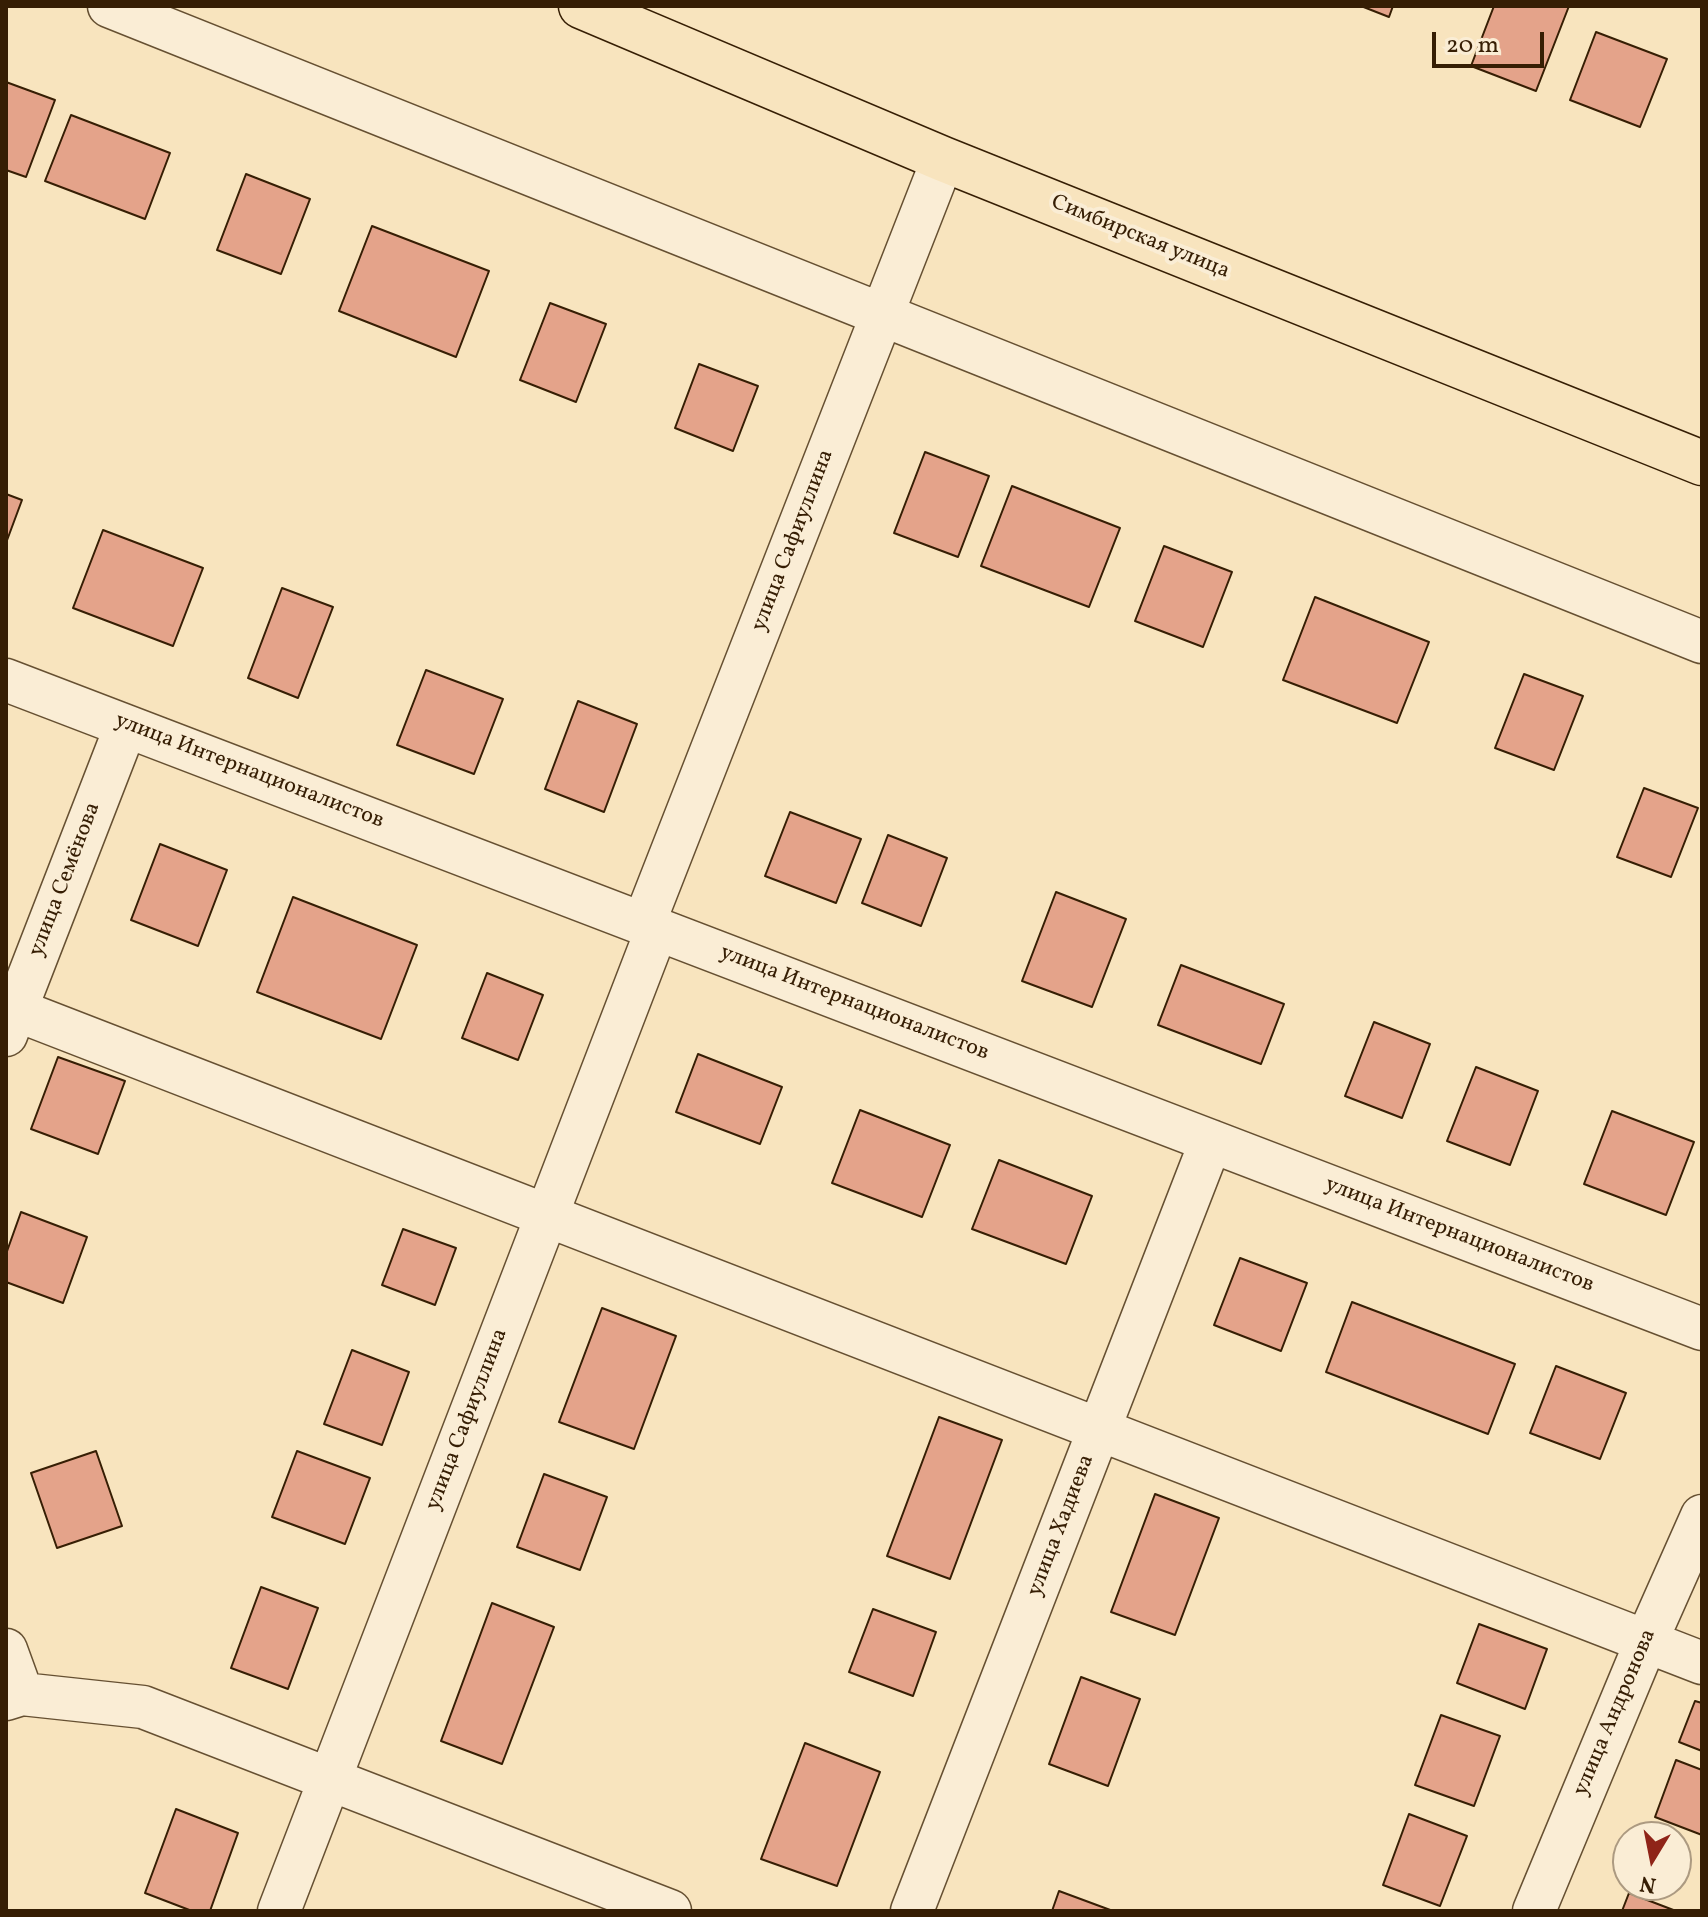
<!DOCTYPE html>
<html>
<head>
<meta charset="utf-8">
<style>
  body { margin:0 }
  #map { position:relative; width:1708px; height:1917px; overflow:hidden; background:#f8e4be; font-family:Vollkorn,serif }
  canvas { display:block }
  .frame { position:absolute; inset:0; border:8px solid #361e04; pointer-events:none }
  .north { position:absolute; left:1612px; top:1821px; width:80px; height:80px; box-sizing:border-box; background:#faedd5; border:2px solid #ac9a81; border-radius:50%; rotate:190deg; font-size:22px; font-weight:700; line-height:32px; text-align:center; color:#361e04 }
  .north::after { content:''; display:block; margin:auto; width:28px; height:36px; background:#8f2418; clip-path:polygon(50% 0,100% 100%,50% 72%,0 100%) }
  .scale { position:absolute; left:1432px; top:32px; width:112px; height:36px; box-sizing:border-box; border:4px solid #361e04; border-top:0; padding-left:10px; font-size:24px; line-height:28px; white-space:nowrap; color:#361e04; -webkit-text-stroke:6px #faedd5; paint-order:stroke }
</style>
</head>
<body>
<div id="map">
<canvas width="1708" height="1917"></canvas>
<div class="frame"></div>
<div class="north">N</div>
<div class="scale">20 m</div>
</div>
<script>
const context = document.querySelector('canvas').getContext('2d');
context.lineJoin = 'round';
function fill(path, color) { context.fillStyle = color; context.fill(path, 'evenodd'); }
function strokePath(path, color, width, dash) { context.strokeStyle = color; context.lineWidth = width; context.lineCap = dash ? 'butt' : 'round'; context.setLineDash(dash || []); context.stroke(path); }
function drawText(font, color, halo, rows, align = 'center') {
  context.font = font + ' Vollkorn,serif'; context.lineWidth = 8; context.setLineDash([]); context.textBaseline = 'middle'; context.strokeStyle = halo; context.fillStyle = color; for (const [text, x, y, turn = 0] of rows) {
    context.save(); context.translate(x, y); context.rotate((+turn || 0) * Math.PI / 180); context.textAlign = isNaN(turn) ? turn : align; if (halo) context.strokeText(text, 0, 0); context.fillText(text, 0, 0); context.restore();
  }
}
const building = new Path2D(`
  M1361 6H1393L1389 17Z
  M1494 6H1569L1536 91 1471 66Z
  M1596 32 1667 59 1640 127 1570 100Z
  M6 82 55 100 26 177 6 170Z
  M71 115 170 153 145 219 45 181Z
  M246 174 310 199 281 274 217 250Z
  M372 226 489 271 456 357 339 311Z
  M550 303 606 324 576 402 520 380Z
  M699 364 758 386 733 451 675 428Z
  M925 452 989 476 958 557 894 533Z
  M1012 486 1120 528 1089 607 981 566Z
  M6 494 22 500 6 543Z
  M103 530 203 568 173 646 73 608Z
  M1164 546 1232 572 1203 647 1135 621Z
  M282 588 333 607 298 698 248 678Z
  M1315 597 1429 642 1397 723 1283 680Z
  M426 670 503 699 474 774 397 745Z
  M1524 674 1583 696 1554 770 1495 748Z
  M578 701 637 724 604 812 545 789Z
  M1644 788 1698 808 1671 877 1617 857Z
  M790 812 861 839 836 903 765 876Z
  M888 835 947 858 921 926 862 903Z
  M160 844 227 870 198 946 131 920Z
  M1056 892 1126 919 1092 1007 1022 981Z
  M293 897 417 945 381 1039 257 992Z
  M1181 965 1284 1004 1261 1064 1158 1025Z
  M487 973 543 995 518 1060 462 1038Z
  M1374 1022 1430 1044 1402 1118 1345 1096Z
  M698 1054 782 1087 760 1144 676 1112Z
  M58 1057 125 1081 98 1154 31 1129Z
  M1476 1067 1538 1091 1510 1165 1447 1141Z
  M860 1110 950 1145 922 1217 832 1183Z
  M1612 1111 1694 1142 1666 1215 1584 1184Z
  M999 1160 1092 1196 1066 1264 972 1229Z
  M21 1212 87 1237 63 1303 6 1282V1254Z
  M403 1229 456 1248 435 1305 382 1285Z
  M1240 1258 1307 1283 1281 1351 1214 1325Z
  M1352 1302 1515 1364 1488 1434 1326 1372Z
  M602 1308 676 1336 634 1449 559 1422Z
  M352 1350 409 1372 382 1445 324 1424Z
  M1556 1366 1626 1393 1600 1459 1530 1433Z
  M939 1417 1002 1440 950 1579 887 1556Z
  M96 1451 122 1526 57 1548 31 1473Z
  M297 1451 370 1478 345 1544 272 1517Z
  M544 1474 607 1497 580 1570 517 1547Z
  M1155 1494 1219 1518 1175 1635 1111 1612Z
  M261 1587 318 1608 288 1689 231 1668Z
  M492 1603 554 1627 502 1764 441 1741Z
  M873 1609 936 1632 913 1696 849 1672Z
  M1479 1624 1547 1649 1525 1709 1457 1683Z
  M1081 1677 1140 1699 1108 1786 1049 1764Z
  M1695 1701 1702 1703V1751L1679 1742Z
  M1441 1715 1500 1736 1474 1806 1415 1785Z
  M805 1743 880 1772 837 1886 761 1859Z
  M1676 1760 1702 1770V1835L1655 1817Z
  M176 1809 238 1833 210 1911H192L145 1893Z
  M1409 1814 1467 1836 1440 1906 1383 1885Z
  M1059 1891 1113 1911H1052Z
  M1629 1893 1676 1911H1622Z`);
const minor = new Path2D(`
  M109 6 1702 642
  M6 680 1702 1329
  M644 923 943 159
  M6 1006 1702 1663
  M6 1035 126 726
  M6 1650 22 1694
  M6 1699 22 1694 143 1707 670 1911
  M279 1911 657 929
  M912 1911 1211 1141
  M1534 1911 1646 1642 1702 1516`);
const major = new Path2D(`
  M581 6 943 159 1702 463`);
const streetNames = [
  ["Симбирская улица",1140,238,22],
  ["улица Сафиуллина",794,541,-69],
  ["улица Интернационалистов",249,772,21],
  ["улица Семёнова",66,880,-69],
  ["улица Интернационалистов",854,1004,21],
  ["улица Интернационалистов",1459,1236,21],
  ["улица Сафиуллина",468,1420,-69],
  ["улица Хадиева",1062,1526,-69],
  ["улица Андронова",1616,1713,-67]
];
fill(building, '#e4a38a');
strokePath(building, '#361e04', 2);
strokePath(minor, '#665032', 45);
strokePath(major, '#361e04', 47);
strokePath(minor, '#faedd5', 42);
strokePath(major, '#f8e4be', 44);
drawText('22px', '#361e04', '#faedd5', streetNames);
</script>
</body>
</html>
